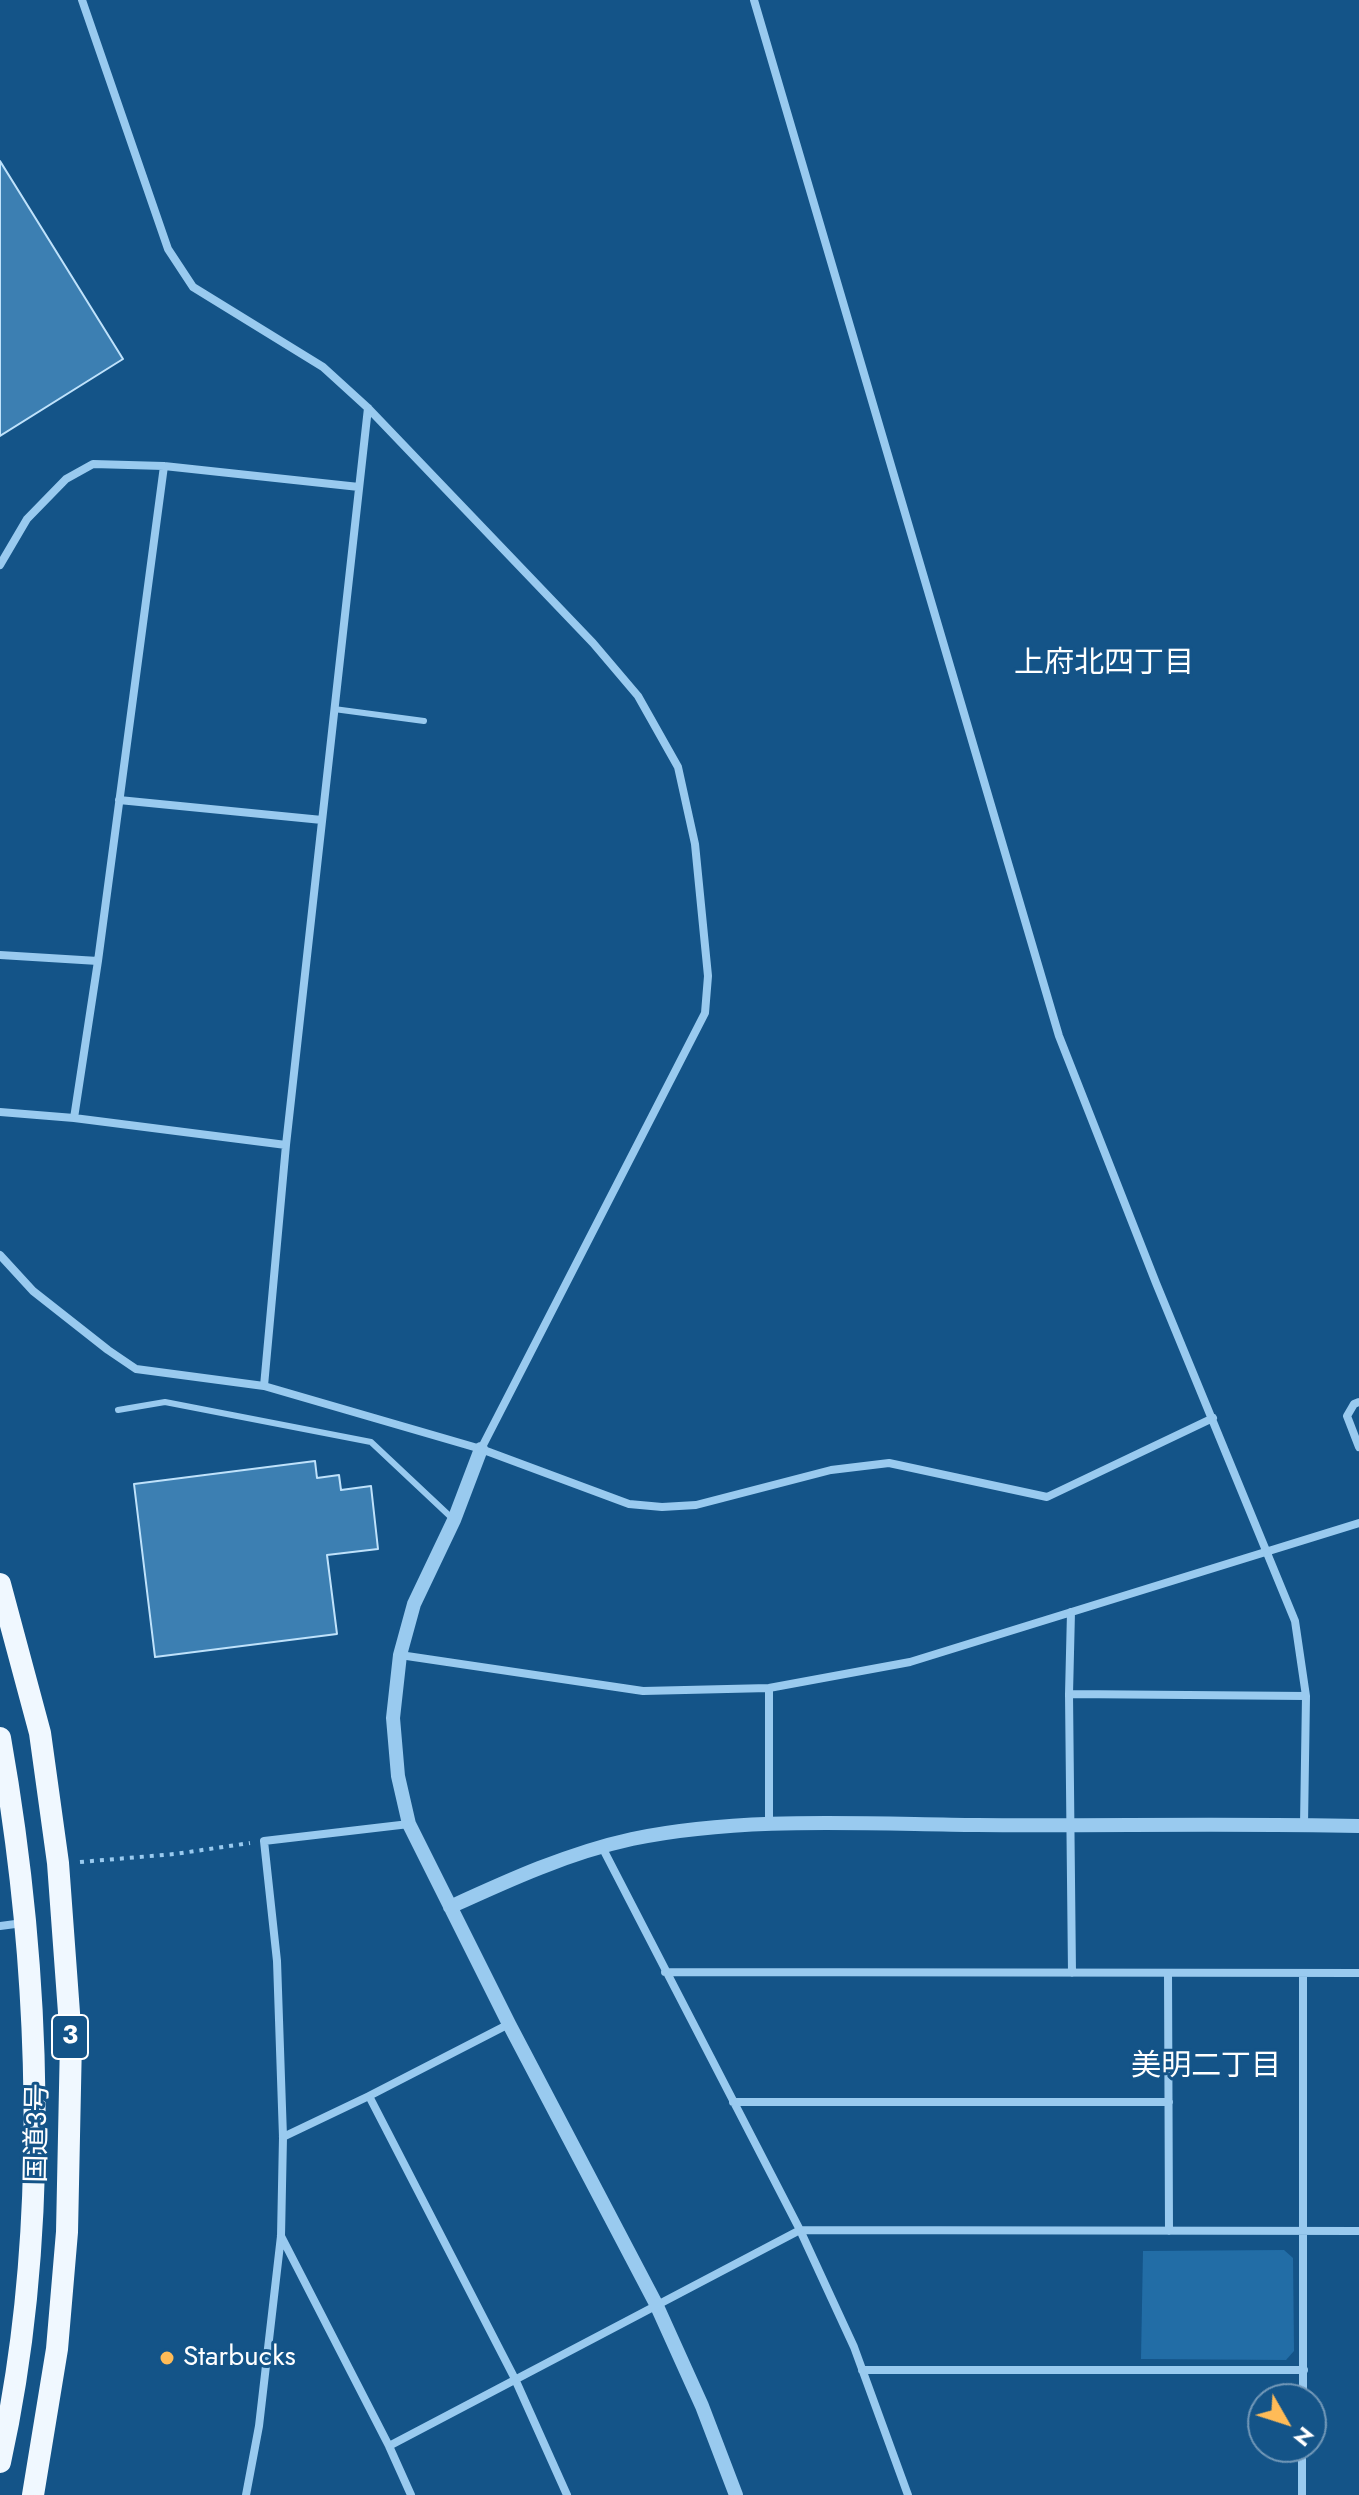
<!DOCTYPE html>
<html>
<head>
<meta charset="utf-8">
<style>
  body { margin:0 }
  #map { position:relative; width:1359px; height:2495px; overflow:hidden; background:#145488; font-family:Jost,sans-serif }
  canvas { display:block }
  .north { position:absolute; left:1247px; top:2383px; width:80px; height:80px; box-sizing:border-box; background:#145488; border:2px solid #7298b8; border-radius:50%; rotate:129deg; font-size:22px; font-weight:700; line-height:32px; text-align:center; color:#fff }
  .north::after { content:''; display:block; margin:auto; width:28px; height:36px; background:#ffbb57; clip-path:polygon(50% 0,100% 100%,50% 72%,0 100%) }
</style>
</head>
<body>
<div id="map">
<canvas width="1359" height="2495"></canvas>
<div class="north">N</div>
</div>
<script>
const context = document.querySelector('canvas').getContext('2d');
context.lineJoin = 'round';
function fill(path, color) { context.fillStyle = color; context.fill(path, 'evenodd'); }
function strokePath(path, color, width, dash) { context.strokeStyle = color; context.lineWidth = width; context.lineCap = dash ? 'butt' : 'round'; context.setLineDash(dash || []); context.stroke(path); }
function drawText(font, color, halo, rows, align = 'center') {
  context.font = font + ' Jost,"Noto Sans JP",sans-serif'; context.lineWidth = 6; context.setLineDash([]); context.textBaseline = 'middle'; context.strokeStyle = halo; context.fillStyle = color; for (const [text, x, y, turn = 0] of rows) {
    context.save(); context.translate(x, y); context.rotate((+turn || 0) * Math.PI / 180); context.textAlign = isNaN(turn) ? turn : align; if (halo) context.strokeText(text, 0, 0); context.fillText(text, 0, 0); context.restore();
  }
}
const green = new Path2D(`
  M1284 2250 1293 2258 1294 2351 1286 2360 1141 2359 1143 2251Z`);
const building = new Path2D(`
  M0 161 123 359 0 436Z
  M315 1461 317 1478 339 1475 341 1490 371 1486 378 1549 327 1555 337 1634 155 1657 134 1484Z`);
const path = new Path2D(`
  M80 1862 175 1854 250 1843`);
const service = new Path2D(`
  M334 709 424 721
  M118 1410 165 1402 371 1442 454 1520`);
const minor = new Path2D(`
  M82 0 168 249 193 287 323 367 368 408 593 643 638 696 678 767 695 844 708 976 705 1013 481 1449
  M754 0 1059 1036 1156 1283 1295 1621 1306 1696 1304 1825
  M0 565 27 519 66 479 93 464 164 466 359 487
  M119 800 322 820
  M0 955 98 961
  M0 1112 74 1118 286 1145
  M74 1118 98 961 164 466
  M0 1255 33 1291 108 1350 136 1369 264 1386 481 1449 629 1504 662 1507 696 1505 831 1470 889 1463 1047 1497 1213 1418
  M264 1386 286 1145 368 408
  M1359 1402 1354 1404 1347 1416 1359 1447
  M1071 1612 1069 1694 1072 1973
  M400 1655 643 1691 769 1688 910 1662 1359 1523
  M769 1688V1825
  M1069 1694 1306 1696
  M602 1847 800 2230 854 2347 908 2495
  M0 1926 23 1923
  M665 1972 1359 1973
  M1168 1973 1169 2231
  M369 2096 515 2379 567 2495
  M733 2102H1169
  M283 2137 369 2096 509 2024
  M281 2236 389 2446 411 2495
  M862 2370H1304
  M1303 2399V1974
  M389 2446 800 2230 1359 2231
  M246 2495 259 2426 281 2236 283 2137 277 1961 264 1841 409 1824
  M1302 2495V2447`);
const tertiary = new Path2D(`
  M481 1449 454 1520 414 1604 400 1655 393 1718 398 1776 409 1824 509 2024 656 2304 702 2406 736 2495
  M450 1907C509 1880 568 1853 632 1839 742 1816 864 1824 977 1825 1104 1826 1232 1823 1359 1826`);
const trunk = new Path2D(`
  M0 1584 40 1733 58 1863 71 2040 67 2232 57 2349 33 2495
  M0 1738C41 1969 51 2232 0 2462`);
const markers = [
  [167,2358,8,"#ffbb57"]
];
const shields = [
  [70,2037,36]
];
const shieldNames = [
  ["3",70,2037]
];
const streetNames = [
  ["国道3号",39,2133,-89]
];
const poiNames = [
  ["Starbucks",183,2358]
];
const neighbourhoodNames = [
  ["上府北四丁目",1104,665],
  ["美明二丁目",1206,2068]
];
fill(green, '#226da6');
fill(building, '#3c7fb2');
strokePath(building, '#bfe2fb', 2);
strokePath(path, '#99caef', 4, [4, 6]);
strokePath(service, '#99caef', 6);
strokePath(minor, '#99caef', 8);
strokePath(tertiary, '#99caef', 14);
strokePath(trunk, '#f0f8ff', 22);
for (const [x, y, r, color] of markers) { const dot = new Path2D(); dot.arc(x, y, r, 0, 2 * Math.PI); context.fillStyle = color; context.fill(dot); strokePath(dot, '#145488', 3); }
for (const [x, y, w] of shields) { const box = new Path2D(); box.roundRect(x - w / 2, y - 22, w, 44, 6); context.fillStyle = '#145488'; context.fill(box); strokePath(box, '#fff', 2); }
drawText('bold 26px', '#fff', null, shieldNames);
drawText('28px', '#fff', '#145488', streetNames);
drawText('28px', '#fff', '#145488', poiNames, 'left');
drawText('30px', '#fff', '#145488', neighbourhoodNames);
</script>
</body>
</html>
